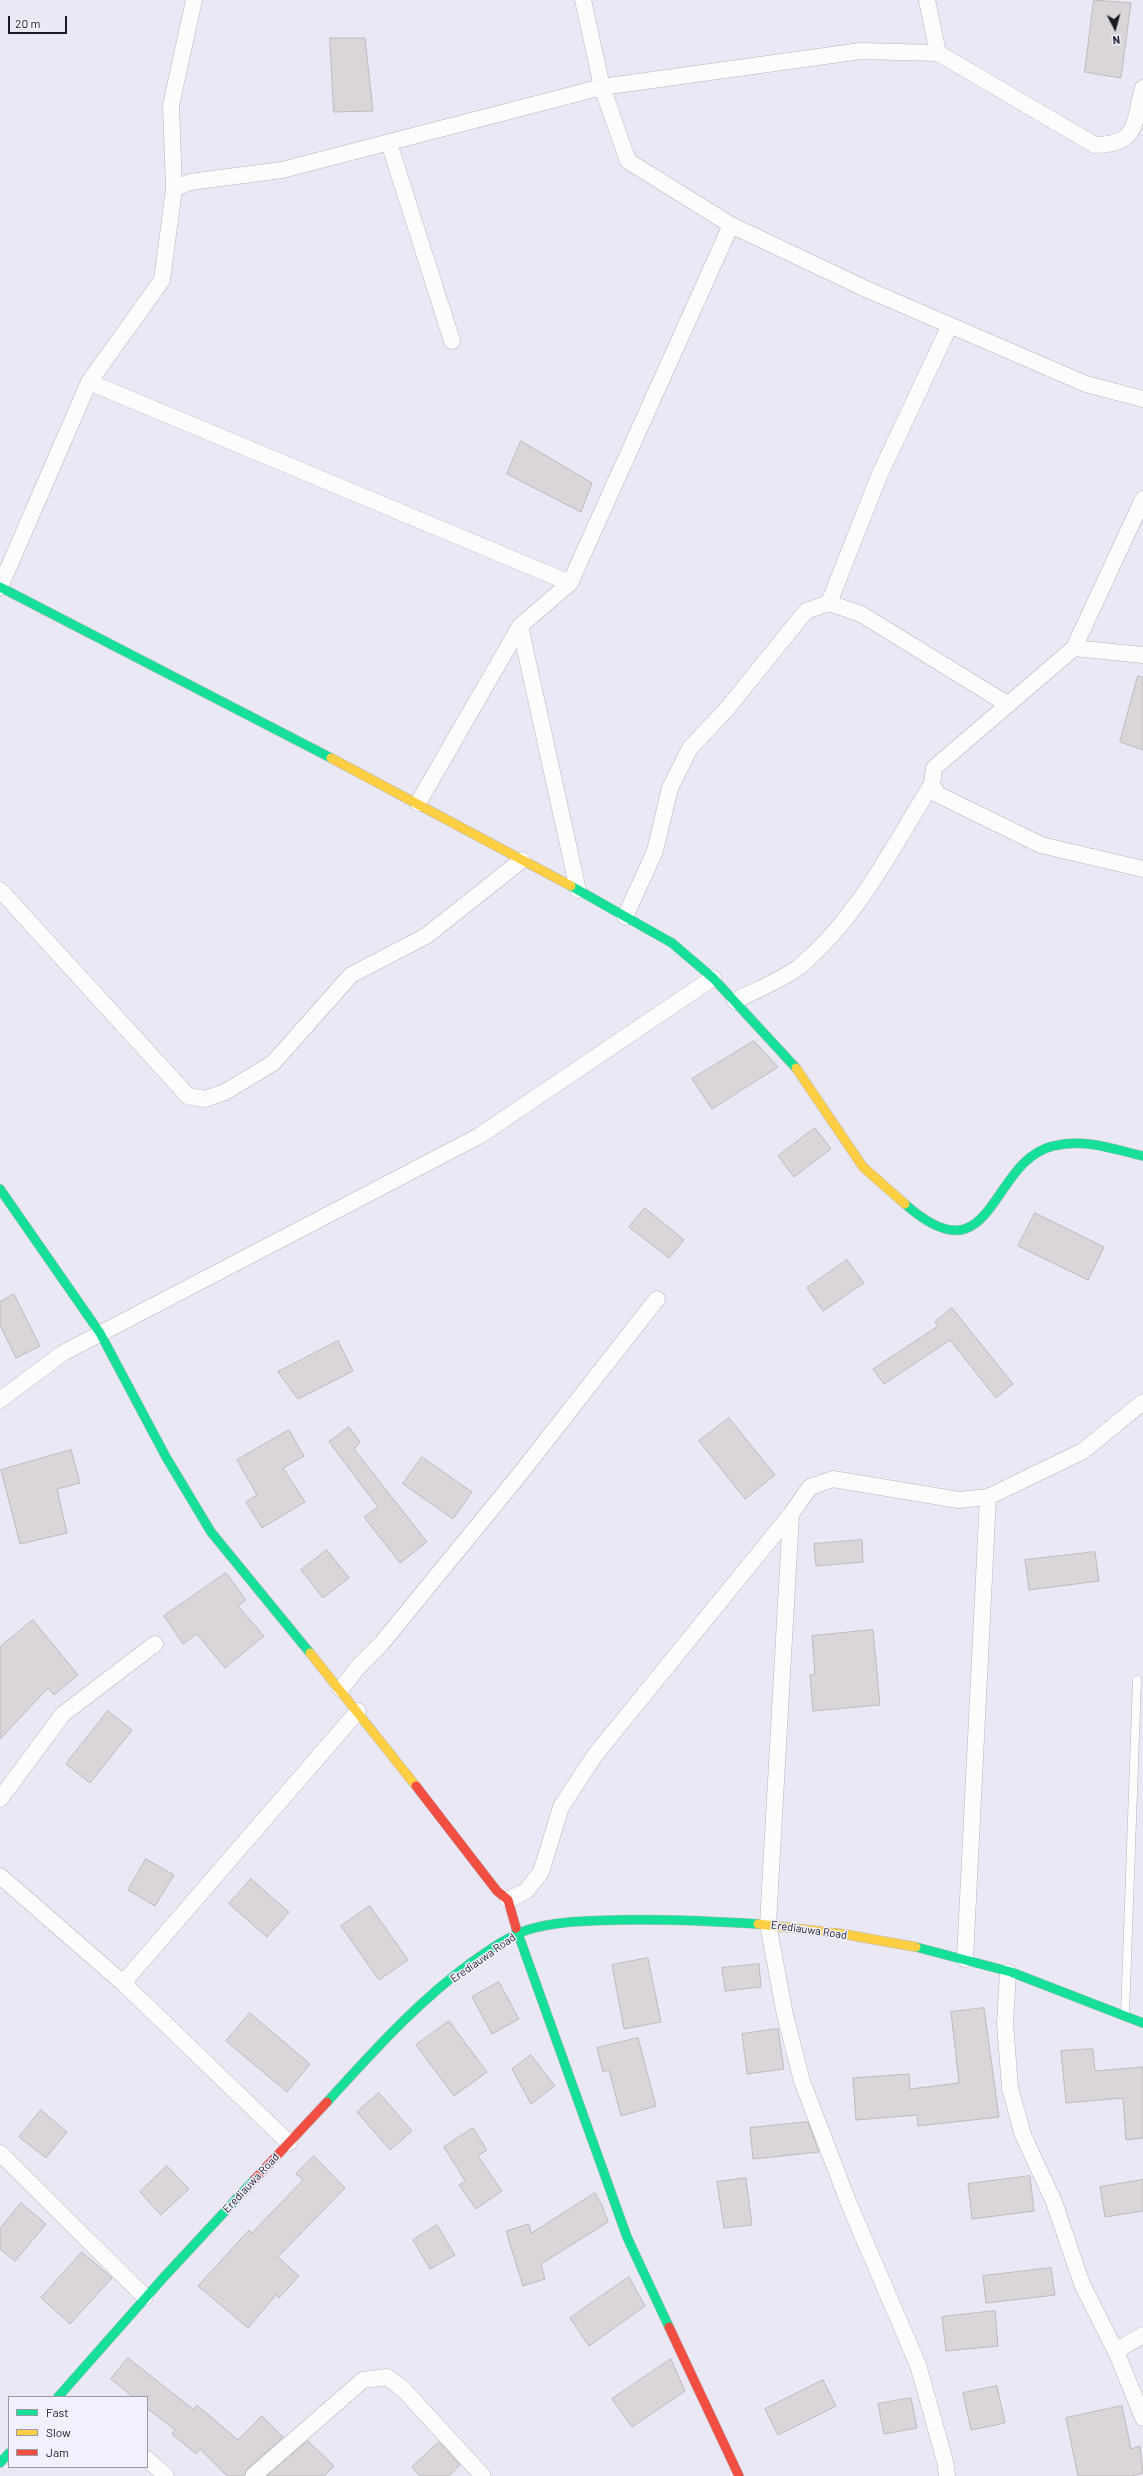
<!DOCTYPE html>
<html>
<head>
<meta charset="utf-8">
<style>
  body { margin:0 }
  #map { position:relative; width:1143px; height:2476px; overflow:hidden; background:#e9e8f4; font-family:Barlow,sans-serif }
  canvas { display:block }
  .legend { position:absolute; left:8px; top:2396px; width:140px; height:72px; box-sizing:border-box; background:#f2f0ff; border:1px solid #9c9aa7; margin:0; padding:5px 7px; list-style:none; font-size:12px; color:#1c1a23 }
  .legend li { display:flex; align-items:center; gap:8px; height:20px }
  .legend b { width:20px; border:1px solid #9c9aa7 }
  .north { position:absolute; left:1095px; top:8px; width:40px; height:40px; -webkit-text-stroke:3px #f2f0ff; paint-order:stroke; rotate:174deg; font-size:11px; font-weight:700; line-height:16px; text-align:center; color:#1c1a23 }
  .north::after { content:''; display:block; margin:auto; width:14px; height:18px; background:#1c1a23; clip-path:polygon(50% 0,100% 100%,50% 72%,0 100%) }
  .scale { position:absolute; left:8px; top:16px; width:59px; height:18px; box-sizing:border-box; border:2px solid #1c1a23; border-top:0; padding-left:5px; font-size:12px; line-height:14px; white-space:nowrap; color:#1c1a23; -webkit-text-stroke:3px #f2f0ff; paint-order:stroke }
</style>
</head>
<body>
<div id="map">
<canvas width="1143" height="2476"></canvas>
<ul class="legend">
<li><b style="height:5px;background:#16e098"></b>Fast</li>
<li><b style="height:5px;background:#ffcf43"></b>Slow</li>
<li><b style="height:5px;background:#f24e42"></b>Jam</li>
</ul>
<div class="north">N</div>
<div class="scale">20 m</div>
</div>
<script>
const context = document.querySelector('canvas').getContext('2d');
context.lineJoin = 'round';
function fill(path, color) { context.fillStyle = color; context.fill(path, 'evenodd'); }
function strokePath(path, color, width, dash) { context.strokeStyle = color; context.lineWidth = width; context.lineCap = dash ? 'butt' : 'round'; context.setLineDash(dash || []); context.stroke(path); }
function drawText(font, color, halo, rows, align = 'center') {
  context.font = font + ' Barlow,sans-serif'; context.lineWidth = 3; context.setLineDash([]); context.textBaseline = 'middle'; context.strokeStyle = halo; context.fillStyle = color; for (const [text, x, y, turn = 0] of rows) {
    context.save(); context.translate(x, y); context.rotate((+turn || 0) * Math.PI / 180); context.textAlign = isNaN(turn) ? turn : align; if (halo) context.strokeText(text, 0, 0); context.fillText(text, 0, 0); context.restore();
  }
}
const building = new Path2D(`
  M1094 0 1131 3 1121 78 1085 72Z
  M330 38H365L373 111 334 112Z
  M521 441 592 483 581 512 507 474Z
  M1138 676 1143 677V750L1120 742Z
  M754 1041 778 1067 712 1109 692 1079Z
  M815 1128 831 1149 794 1177 778 1156Z
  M645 1208 684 1240 669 1258 629 1227Z
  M1035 1213 1104 1247 1088 1280 1018 1246Z
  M847 1260 864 1283 823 1311 807 1288Z
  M14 1294 40 1346 16 1358 0 1325V1302Z
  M952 1308 1013 1384 996 1398 950 1340 884 1384 873 1369 938 1326 935 1322Z
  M338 1341 353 1371 298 1399 278 1372Z
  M729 1418 775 1475 745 1499 699 1441Z
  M349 1427 360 1442 354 1449 427 1542 400 1563 364 1517 378 1507 329 1442Z
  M289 1430 304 1456 283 1468 305 1502 262 1528 246 1502 257 1495 237 1460Z
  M71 1450 80 1483 57 1489 67 1533 20 1544 1 1470Z
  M422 1457 472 1492 453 1519 403 1484Z
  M862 1540 863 1562 816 1566 814 1544Z
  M327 1550 349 1578 323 1598 301 1570Z
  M1095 1552 1099 1581 1029 1590 1025 1560Z
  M226 1573 246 1600 238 1606 264 1636 225 1668 197 1634 183 1644 164 1616Z
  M33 1620 78 1675 54 1695 48 1688 0 1739V1647Z
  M873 1630 880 1705 813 1711 810 1675 815 1674 812 1636Z
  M108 1711 132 1730 90 1783 66 1764Z
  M146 1859 174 1875 155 1906 128 1890Z
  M251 1879 289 1912 267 1937 229 1904Z
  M370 1906 408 1960 379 1980 341 1926Z
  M648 1958 661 2022 624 2029 612 1965Z
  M759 1964 761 1987 725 1991 722 1968Z
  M499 1982 519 2019 492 2034 472 1997Z
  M984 2008 999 2117 918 2126 917 2115 856 2120 853 2078 909 2074 910 2089 959 2083 951 2012Z
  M250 2013 310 2064 287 2092 226 2041Z
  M449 2021 487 2072 454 2096 416 2045Z
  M778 2029 784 2069 747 2074 742 2034Z
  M638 2038 656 2106 621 2116 609 2070 603 2072 597 2048Z
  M1093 2049 1095 2071 1143 2067V2138L1126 2140 1123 2098 1066 2103 1061 2051Z
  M531 2055 555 2086 531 2104 512 2069Z
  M379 2093 412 2131 390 2150 357 2112Z
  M41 2110 67 2132 46 2158 19 2137Z
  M808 2122 819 2152 753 2159 750 2128Z
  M473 2128 487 2150 478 2156 502 2191 476 2209 459 2185 465 2181 444 2147Z
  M314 2156 345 2188 278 2257 299 2276 279 2298 276 2295 248 2328 198 2286 249 2230 252 2233 303 2180 296 2174Z
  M167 2166 189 2189 161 2215 140 2192Z
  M1030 2176 1034 2211 972 2219 968 2184Z
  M746 2178 752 2225 724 2228 717 2182Z
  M1143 2180V2211L1105 2217 1100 2187Z
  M595 2193 602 2205 608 2222 541 2264 545 2279 523 2286 506 2231 529 2224 531 2233Z
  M21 2203 46 2224 15 2261 0 2249V2229Z
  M437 2225 455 2255 430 2269 413 2240Z
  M82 2252 112 2278 70 2324 41 2298Z
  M1051 2268 1055 2295 986 2303 983 2276Z
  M629 2277 645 2306 589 2346 570 2318Z
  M995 2311 998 2346 946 2351 942 2317Z
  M128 2358 194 2410 197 2405 238 2440 262 2416 283 2437 247 2469 244 2476H227L200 2449 196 2454 172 2434 175 2430 147 2408V2397H133L111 2379Z
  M671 2359 685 2391 632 2427 612 2399Z
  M823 2380 836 2406 778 2435 765 2409Z
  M997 2386 1005 2423 971 2430 963 2393Z
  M911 2398 917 2428 884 2434 878 2404Z
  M1122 2406 1131 2449 1140 2446 1143 2473 1132 2476H1078L1066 2418Z
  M308 2441 334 2466 324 2476H267Z
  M439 2442 460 2465 449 2476H420L412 2467Z`);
const lane = new Path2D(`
  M1125 2014 1137 1680`);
const street = new Path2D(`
  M583 0 602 87 628 161 731 225 866 289 1086 384 1143 399
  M927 0 938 53
  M389 143 452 341
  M174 189 190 182 282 170 602 87 861 51 938 53 1095 145C1139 144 1133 124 1143 88
  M89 382 570 583
  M0 587 89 382 162 280 174 189 171 105 194 0
  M829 603 879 476 950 325
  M520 626 578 890
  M1074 648 1143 655
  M932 784 937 794 1041 845 1143 869
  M418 803 520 626 570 583 731 225
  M0 890 188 1096 205 1099 225 1092 273 1063 351 975 426 936 522 860
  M625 917 655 851 670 788 690 748 726 710 806 611 829 603 861 614 1007 704
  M735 1001C754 991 782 980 799 967 858 918 892 848 932 784L934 768 1074 648 1143 499
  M0 1400 63 1353 479 1136 713 978
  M791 1514 768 1924 785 2015 802 2081 849 2204 918 2365 945 2461 947 2476
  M341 1689 358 1667 381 1644 516 1479 657 1299
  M0 1799 63 1714 155 1644
  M0 1876 123 1983 289 2143
  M508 1900 526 1891 541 1872 561 1807 595 1755 791 1514 810 1487 833 1479 959 1500 988 1497 1083 1451 1143 1402
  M965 1959 988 1497
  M1008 1972 1005 2023 1010 2088 1023 2135 1054 2202 1082 2284 1118 2356 1143 2418
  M123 1983 358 1711
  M0 2153 145 2297
  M1116 2351 1143 2335
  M147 2459 166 2476
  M253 2476 363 2380 387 2377 403 2389 483 2476`);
const fast = new Path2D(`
  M0 587 331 758
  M571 886 672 943 713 978 796 1068
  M0 1189 100 1333 166 1457 211 1532 310 1653
  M905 1204C994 1283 989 1161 1053 1146 1084 1138 1113 1149 1143 1156
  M516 1928 627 2237 669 2327
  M916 1947 1011 1972 1143 2023
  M327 2102C372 2053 417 2002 472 1962 489 1950 507 1937 527 1930 555 1921 587 1921 616 1920 664 1919 711 1921 758 1924
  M58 2397 164 2277 255 2179
  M0 2463 9 2453`);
const slow = new Path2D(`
  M331 758 571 886
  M796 1068 863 1167 905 1204
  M310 1653 416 1786
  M758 1924 843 1934 916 1947`);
const jam = new Path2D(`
  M416 1786 497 1891 508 1900 516 1928
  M255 2179 327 2102
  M669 2327 739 2476`);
const streetNames = [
  ["Erediauwa Road",809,1930,8],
  ["Erediauwa Road",483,1958,-35],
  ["Erediauwa Road",251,2183,-47]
];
fill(building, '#dad5d8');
strokePath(building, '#beb9bd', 1);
strokePath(lane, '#b6b5bf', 9);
strokePath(street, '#b6b5bf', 17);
strokePath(fast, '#b6b5bf', 10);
strokePath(slow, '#b6b5bf', 10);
strokePath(jam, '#b6b5bf', 10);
strokePath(lane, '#fcfcfd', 8);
strokePath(street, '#fcfcfd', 16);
strokePath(fast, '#16e098', 9);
strokePath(slow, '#ffcf43', 9);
strokePath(jam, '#f24e42', 9);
drawText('11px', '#1c1a23', '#f2f0ff', streetNames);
</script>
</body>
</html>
